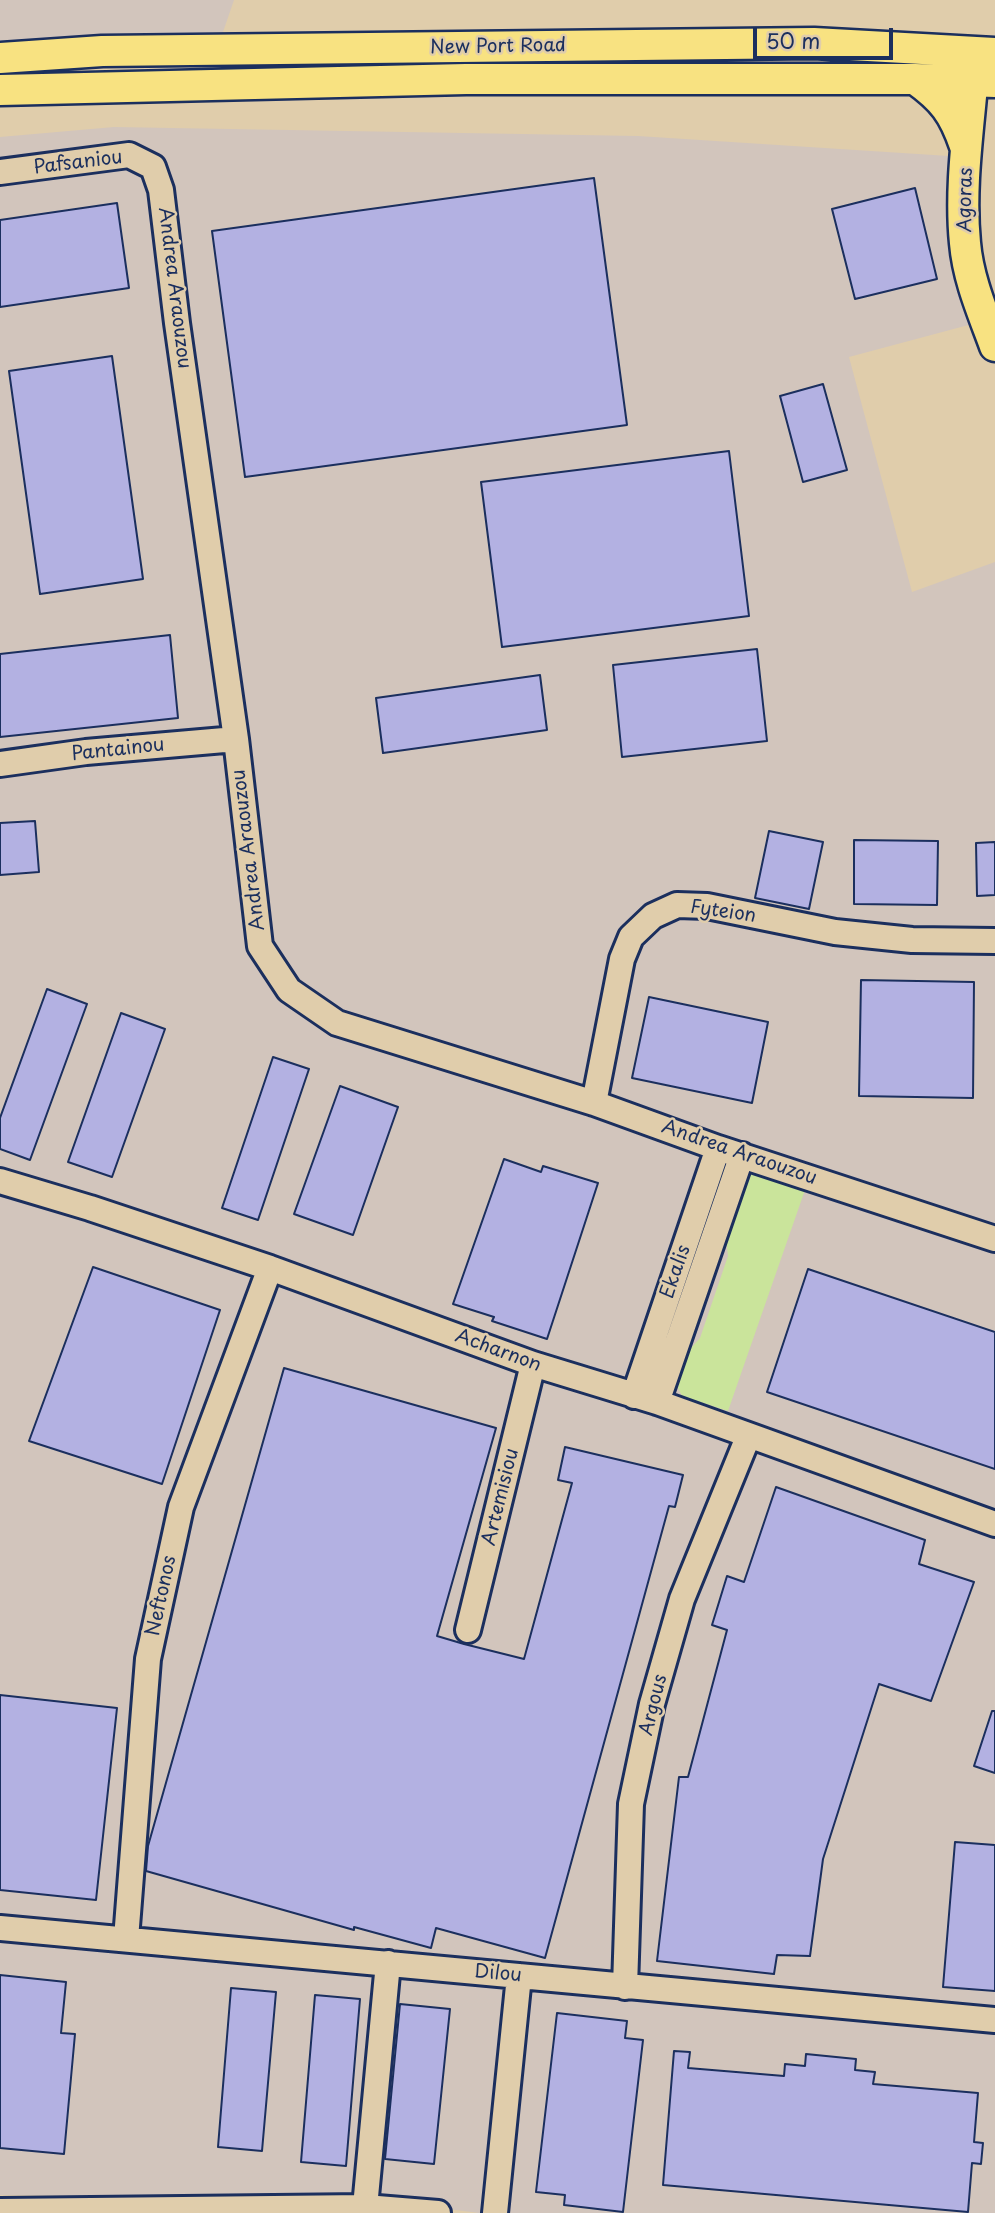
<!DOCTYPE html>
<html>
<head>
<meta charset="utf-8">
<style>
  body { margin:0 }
  #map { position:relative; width:995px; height:2213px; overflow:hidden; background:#e0cdab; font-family:"Playpen Sans",sans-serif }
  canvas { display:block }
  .scale { position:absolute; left:753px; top:28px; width:140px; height:32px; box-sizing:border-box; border:4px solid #1b2f5e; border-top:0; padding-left:9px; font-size:21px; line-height:24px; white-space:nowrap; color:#1b2f5e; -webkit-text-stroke:5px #e0cdab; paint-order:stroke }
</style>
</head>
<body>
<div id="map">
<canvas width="995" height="2213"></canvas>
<div class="scale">50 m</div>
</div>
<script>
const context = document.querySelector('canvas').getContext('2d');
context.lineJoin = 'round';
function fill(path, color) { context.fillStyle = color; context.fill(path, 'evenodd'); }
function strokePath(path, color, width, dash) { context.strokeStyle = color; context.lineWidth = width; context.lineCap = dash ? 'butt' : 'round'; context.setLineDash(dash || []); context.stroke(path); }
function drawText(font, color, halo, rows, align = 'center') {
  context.font = font + ' "Playpen Sans",sans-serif'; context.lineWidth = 5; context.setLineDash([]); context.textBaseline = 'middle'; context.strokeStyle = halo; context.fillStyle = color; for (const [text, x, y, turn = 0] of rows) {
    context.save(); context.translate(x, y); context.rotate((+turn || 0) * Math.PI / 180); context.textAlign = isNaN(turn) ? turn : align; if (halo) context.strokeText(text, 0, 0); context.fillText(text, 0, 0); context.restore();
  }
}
const built = new Path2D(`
  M0 0H234L223 32 0 49Z
  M114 127 638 136 980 158 976 323 849 357 912 592 995 562V2213H479L364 2198 0 2195V137Z`);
const green = new Path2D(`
  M758 1170 806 1187 728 1411 682 1396 674 1380 675 1366 700 1338 728 1256 725 1230 741 1181Z`);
const building = new Path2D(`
  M594 178 627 425 245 477 212 231Z
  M915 188 937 279 855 299 832 209Z
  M117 203 129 288 0 307V220Z
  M112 356 143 579 40 594 9 371Z
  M823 384 847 470 803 482 780 396Z
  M729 451 749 616 502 647 481 482Z
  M170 635 178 718 0 737V654Z
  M757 649 767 741 622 757 613 665Z
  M540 675 547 730 383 753 376 698Z
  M35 821 39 872 0 875V823Z
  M769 831 823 842 809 909 755 898Z
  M854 840 938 841 937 905 854 904Z
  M995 842V895L977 896 976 843Z
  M861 980 974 982 973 1098 859 1096Z
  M47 989 87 1004 30 1160 0 1149V1118Z
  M649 997 768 1022 752 1103 632 1078Z
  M121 1013 165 1029 112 1177 68 1162Z
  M273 1057 309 1069 258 1220 222 1208Z
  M340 1086 398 1107 353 1235 294 1214Z
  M504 1159 541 1172 543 1166 598 1183 547 1339 492 1321 494 1317 453 1304Z
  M93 1267 220 1310 162 1484 29 1441Z
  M808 1269 995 1332V1469L767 1392Z
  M284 1368 496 1428 437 1636 464 1644 524 1659 572 1483 558 1480 565 1447 683 1475 675 1507 669 1506 545 1958 436 1928 431 1948 354 1927V1930L146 1871 148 1846Z
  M776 1487 925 1540 919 1564 974 1582 931 1701 879 1684 823 1859 810 1956 777 1955 774 1974 657 1961 679 1777H688L727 1630 712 1625 727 1576 744 1582Z
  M0 1695 117 1708 96 1900 0 1890Z
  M992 1711H995V1773L974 1766Z
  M955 1842 995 1845V1991L943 1987Z
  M0 1975 66 1982 61 2033 75 2034 64 2154 0 2148Z
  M231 1988 276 1992 262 2151 218 2147Z
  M315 1995 360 1999 346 2166 301 2162Z
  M400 2004 450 2009 434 2164 385 2159Z
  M557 2013 627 2021 625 2038 643 2040 623 2212 564 2205 565 2195 536 2192Z
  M674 2051 690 2052 688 2068 784 2076 785 2064 805 2066 806 2054 856 2059 855 2070 875 2072 873 2084 978 2093 974 2142 983 2143 981 2164 972 2163 968 2212 663 2185Z`);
const minor = new Path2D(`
  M0 172 129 155 153 167 161 190 177 323 236 739 260 946 289 990 337 1023 594 1103 718 1148 995 1239
  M0 764 86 752 236 739
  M594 1103 622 959 631 937 653 916 677 905 707 906 835 932 912 940 995 941
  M0 1181 90 1208 270 1268 533 1364 657 1402 995 1524
  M634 1396 718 1148
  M657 1402 742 1155
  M468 1630 533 1364
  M0 1928 995 2020
  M126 1939 148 1659 181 1507 270 1268
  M625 1987 631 1804 652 1704 682 1599 748 1437
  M365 2207 388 1963
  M0 2211 365 2207 438 2213
  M495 2213 519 1976`);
const major = new Path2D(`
  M0 58 102 51 814 43 995 53
  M974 61C970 121 959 183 965 243 968 279 983 313 995 346
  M915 79C943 99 954 113 965 146
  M0 90 466 79H915L995 82`);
const streetNames = [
  ["New Port Road",498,47,-1],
  ["Pafsaniou",78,163,-7],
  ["Agoras",966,200,-89],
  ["Andrea Araouzou",174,288,83],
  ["Pantainou",118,750,-6],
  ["Andrea Araouzou",249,850,-97],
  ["Fyteion",723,912,8],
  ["Andrea Araouzou",739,1153,19],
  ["Ekalis",676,1272,-71],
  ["Acharnon",498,1351,20],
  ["Artemisiou",501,1497,-76],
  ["Neftonos",162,1596,-78],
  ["Argous",654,1705,-76],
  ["Dilou",498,1974,5]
];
fill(built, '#d2c5bc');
fill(green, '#cae49b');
fill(building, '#b3b1e2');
strokePath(building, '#1b2f5e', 2);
strokePath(minor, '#1b2f5e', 30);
strokePath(major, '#1b2f5e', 35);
strokePath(minor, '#e0cdab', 24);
strokePath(major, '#f8e281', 30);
drawText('19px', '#1b2f5e', '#e0cdab', streetNames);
</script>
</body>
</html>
